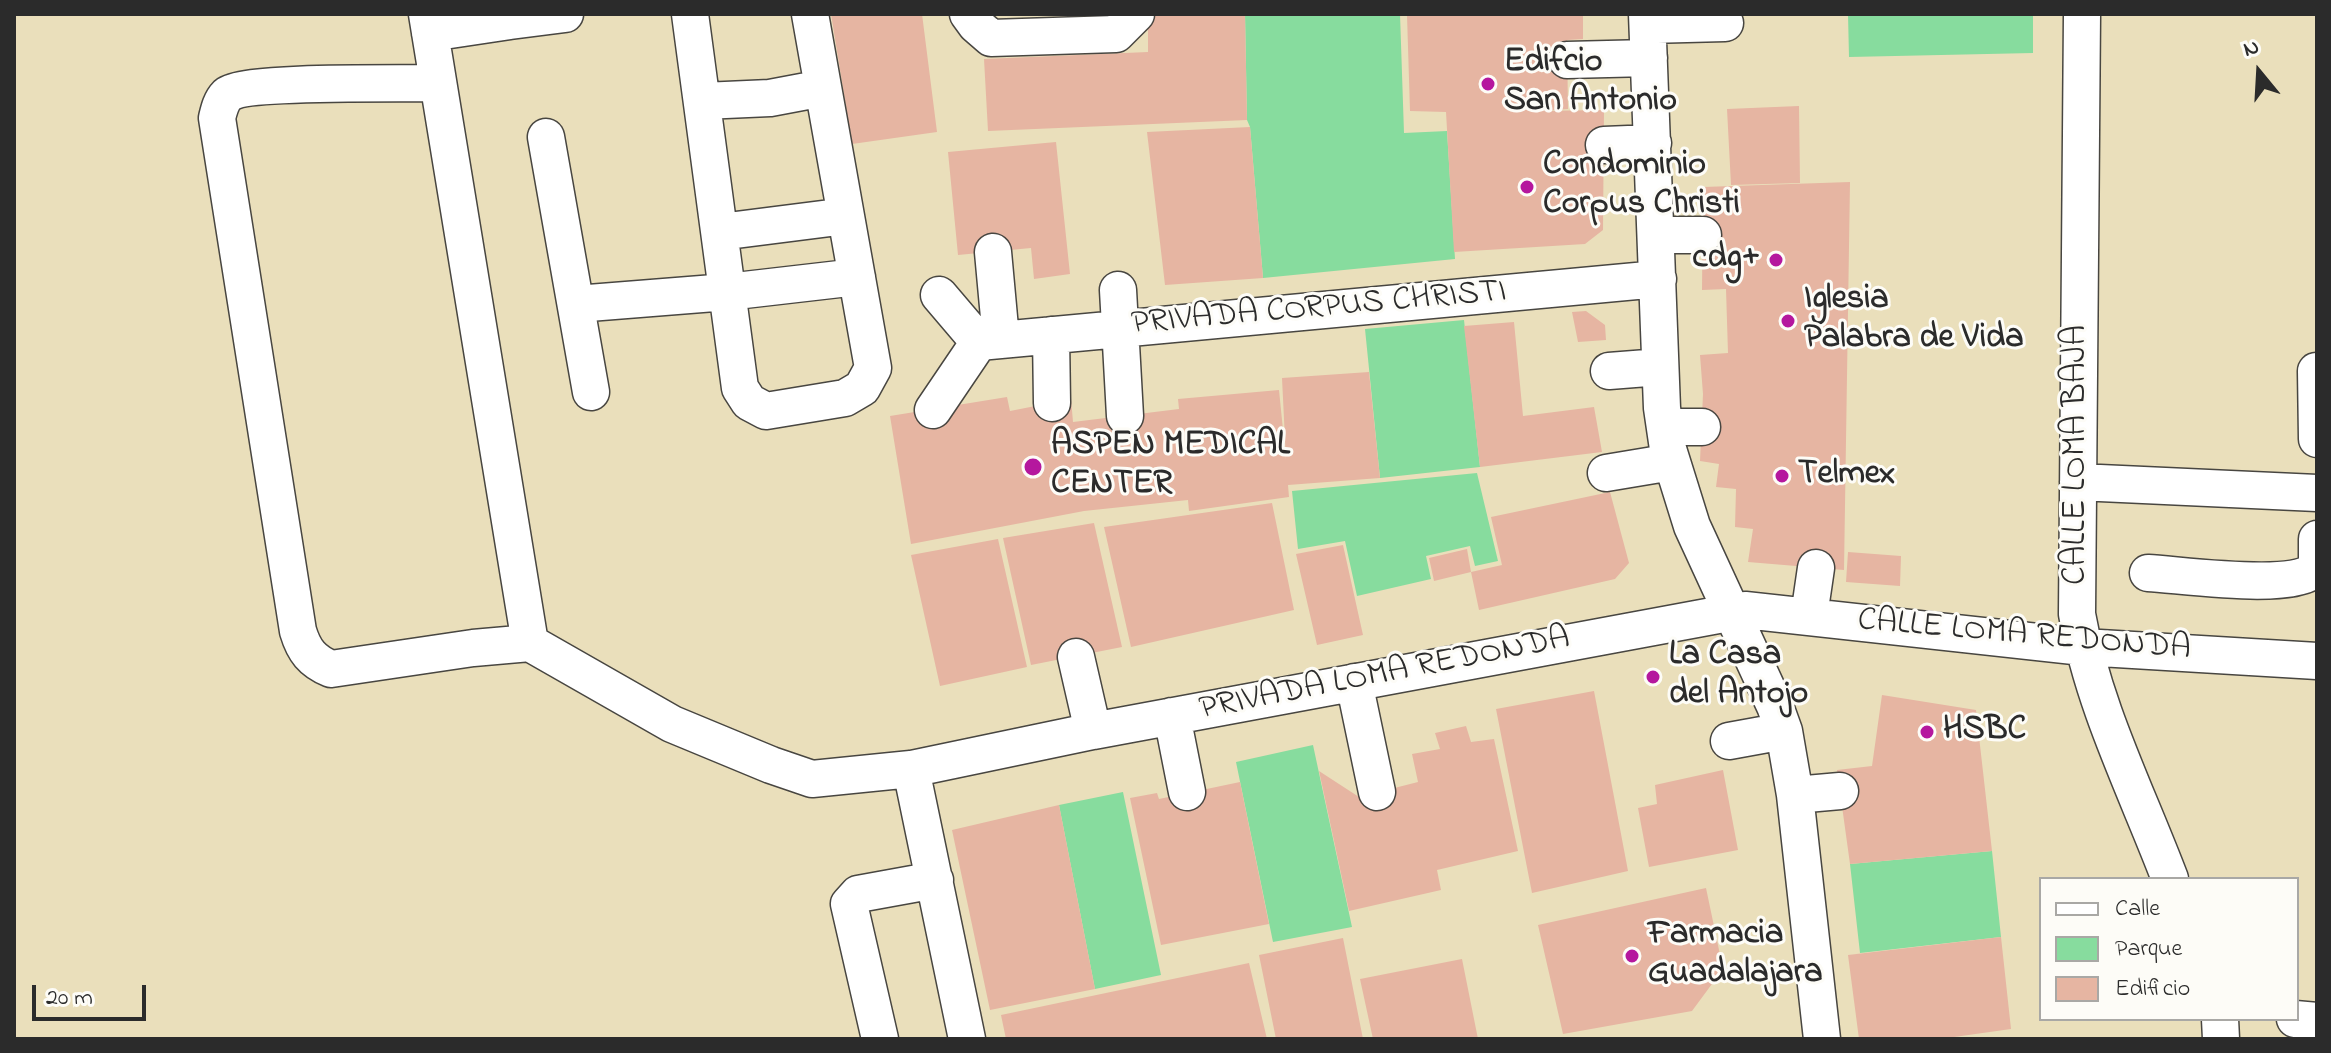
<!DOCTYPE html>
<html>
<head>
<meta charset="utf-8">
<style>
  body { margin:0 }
  #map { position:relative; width:2331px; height:1053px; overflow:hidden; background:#eadfbb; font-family:"Indie Flower",sans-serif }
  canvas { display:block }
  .frame { position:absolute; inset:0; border:16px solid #2b2b2b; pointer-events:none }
  .legend { position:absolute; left:2039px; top:877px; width:260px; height:144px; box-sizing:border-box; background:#fdfcf7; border:2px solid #a9a8a5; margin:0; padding:10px 14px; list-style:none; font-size:24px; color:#2b2b2b }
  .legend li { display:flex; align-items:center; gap:16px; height:40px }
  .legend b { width:40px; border:2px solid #a9a8a5 }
  .north { position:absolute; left:2219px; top:32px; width:80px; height:80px; -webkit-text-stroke:6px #fdfcf7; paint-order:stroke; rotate:342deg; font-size:22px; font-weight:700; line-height:32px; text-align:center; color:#2b2b2b }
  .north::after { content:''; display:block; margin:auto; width:28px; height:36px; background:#2b2b2b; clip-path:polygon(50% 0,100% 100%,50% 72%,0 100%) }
  .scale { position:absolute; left:32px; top:985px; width:114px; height:36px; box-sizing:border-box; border:4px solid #2b2b2b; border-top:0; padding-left:10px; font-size:24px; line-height:28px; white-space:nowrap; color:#2b2b2b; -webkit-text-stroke:6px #fdfcf7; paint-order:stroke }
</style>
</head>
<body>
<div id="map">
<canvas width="2331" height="1053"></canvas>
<div class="frame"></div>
<ul class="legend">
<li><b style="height:10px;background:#fff"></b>Calle</li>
<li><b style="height:22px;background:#87dc9e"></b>Parque</li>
<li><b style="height:22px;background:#e6b5a2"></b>Edificio</li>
</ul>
<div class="north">N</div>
<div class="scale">20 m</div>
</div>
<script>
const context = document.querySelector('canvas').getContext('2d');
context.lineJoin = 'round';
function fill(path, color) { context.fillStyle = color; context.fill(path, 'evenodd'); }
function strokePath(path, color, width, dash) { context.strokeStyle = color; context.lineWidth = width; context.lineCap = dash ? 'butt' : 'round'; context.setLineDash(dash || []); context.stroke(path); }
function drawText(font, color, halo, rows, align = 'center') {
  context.font = font + ' "Indie Flower",sans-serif'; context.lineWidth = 6; context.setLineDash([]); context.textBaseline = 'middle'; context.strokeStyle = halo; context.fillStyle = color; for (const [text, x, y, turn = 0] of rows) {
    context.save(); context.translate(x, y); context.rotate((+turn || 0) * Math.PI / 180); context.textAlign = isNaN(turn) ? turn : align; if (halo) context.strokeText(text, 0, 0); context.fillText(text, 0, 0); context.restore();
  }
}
const green = new Path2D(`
  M1245 14H1400L1404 133 1447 131 1455 259 1263 278 1250 127 1247 120Z
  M1848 14H2033V53L1849 57Z
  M1464 320 1480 467 1380 478 1365 329Z
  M1477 473 1498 561 1475 566 1470 546 1426 556 1431 579 1357 596 1345 541 1298 549 1292 491Z
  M1313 745 1352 927 1273 942 1236 762Z
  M1123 792 1161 975 1095 989 1059 805Z
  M1992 851 2001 937 1860 953 1850 864Z`);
const building = new Path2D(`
  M831 14H922L937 132 852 144Z
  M1148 14H1245L1247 120 988 131 984 59 1148 52Z
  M1583 14V39L1567 40 1568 109 1538 111 1604 110 1603 230 1585 244 1454 252 1446 112 1410 111 1407 15Z
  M1799 106 1800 183 1731 185 1727 109Z
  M1250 127 1263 278 1165 285 1147 132Z
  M1056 142 1070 274 1034 279 1031 248 958 255 948 152Z
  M1850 182 1844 570 1748 562 1753 529 1735 527 1736 489 1716 487 1719 464 1700 461 1703 394 1700 355 1728 353 1726 289 1702 290 1703 187Z
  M1586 311 1605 325 1606 340 1578 342 1572 312Z
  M1514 322 1523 416 1594 407 1602 452 1480 467 1464 326Z
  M1369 372 1380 478 1288 485 1289 497 1189 511 1188 500 1084 511 911 544 890 416 1007 397 1010 411 1071 399 1073 422 1179 409 1178 399 1279 390 1286 460 1282 378Z
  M1610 492 1629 563 1615 579 1479 610 1471 572 1502 565 1491 517Z
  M1272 503 1294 610 1131 647 1104 527Z
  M1094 523 1122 647 1031 665 1003 538Z
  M998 539 1027 667 940 686 911 555Z
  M1343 545 1363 635 1317 645 1296 554Z
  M1467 549 1471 572 1434 581 1429 558Z
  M1848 552 1901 556 1900 586 1846 582Z
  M1594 691 1628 871 1532 893 1496 709Z
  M1882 695 1976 710 1992 851 1850 864 1837 770 1872 766Z
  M1466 726 1471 742 1494 739 1518 851 1437 870 1441 890 1349 911 1319 771 1359 797 1418 782 1412 754 1440 749 1435 733Z
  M1723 770 1738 850 1649 867 1638 808 1657 804 1655 785Z
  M1240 782 1269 924 1161 945 1130 798 1157 793 1159 799Z
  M1059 805 1095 989 990 1010 952 830Z
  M1706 888 1723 969 1692 1011 1563 1034 1538 925Z
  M2001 937 2011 1029 1940 1039H1859L1848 955Z
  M1343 938 1363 1039H1276L1259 955Z
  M1462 959 1478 1039H1373L1360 979Z
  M1249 963 1267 1039H1006L1001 1015Z`);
const minor = new Path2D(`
  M427 14 530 643 672 724 771 765 812 779 911 769 1093 731 1745 610 2083 647 2317 661
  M509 14 510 21 565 14
  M690 14 740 388 749 402 766 411 845 398 862 388 873 368 810 14
  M968 14 976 25 991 38 1116 34 1136 14
  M1647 14 1662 408 1668 449 1692 526 1775 706 1784 731 1795 795 1822 1039
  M2082 14 2077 614C2093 706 2137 792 2170 879
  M1648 25 1725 23
  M430 33 510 21
  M1567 60 1649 58
  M438 83C406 84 245 80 227 95 221 101 219 110 217 118L298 631C304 651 312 661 331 669L473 648 530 643
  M703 101 770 98 823 88
  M546 137 591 392
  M1604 145 1653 143
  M720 232 846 216
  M1657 235H1703
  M993 252 1001 339
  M1118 290 1125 416
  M939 295 979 342
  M576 304 727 292 857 277
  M1051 335 1052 403
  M979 342 1658 279
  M1609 371 1660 367
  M2316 371 2317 439
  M933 410 979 342
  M1665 427H1702
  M1606 473 1672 462
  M2078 482 2317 493
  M2148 573C2184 575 2294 592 2317 568V539
  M1809 616 1816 568
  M1076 657 1093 731
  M1354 682 1377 792
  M1172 716 1187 792
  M1729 741 1784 731
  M911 769 967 1039
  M1795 795 1840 791
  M2220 1019 2221 1039
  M2295 1019 2317 1021
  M880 1039 849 904 858 894 935 880`);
const markers = [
  [1488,84,8,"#b5179e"],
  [1527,187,8,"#b5179e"],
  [1776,260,8,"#b5179e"],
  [1788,321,8,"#b5179e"],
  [1033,467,10,"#b5179e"],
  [1782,476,8,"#b5179e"],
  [1653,677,8,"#b5179e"],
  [1927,732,8,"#b5179e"],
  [1632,956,8,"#b5179e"]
];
const poiNames = [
  ["Edifcio",1504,64],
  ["San Antonio",1504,103],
  ["Condominio",1543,167],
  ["Corpus Christi",1543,206],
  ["cdg+",1760,260,"right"],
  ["Iglesia",1804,301],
  ["Palabra de Vida",1804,340],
  ["ASPEN MEDICAL",1051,447],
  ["CENTER",1051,486],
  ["Telmex",1798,476],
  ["La Casa",1669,657],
  ["del Antojo",1669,696],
  ["HSBC",1943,732],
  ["Farmacia",1648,936],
  ["Guadalajara",1648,975]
];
const streetNames = [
  ["PRIVADA CORPUS CHRISTI",1319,310,-5],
  ["CALLE LOMA BAJA",2078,455,-90],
  ["CALLE LOMA REDONDA",2024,637,5],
  ["PRIVADA LOMA REDONDA",1385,676,-11]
];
fill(green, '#87dc9e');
fill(building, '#e6b5a2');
strokePath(minor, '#484641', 39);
strokePath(minor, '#fff', 36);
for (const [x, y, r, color] of markers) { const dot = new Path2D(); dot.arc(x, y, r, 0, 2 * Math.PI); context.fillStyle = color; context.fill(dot); strokePath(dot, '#fdfcf7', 3); }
drawText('bold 34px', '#2b2b2b', '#fdfcf7', poiNames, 'left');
drawText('34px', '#2b2b2b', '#fdfcf7', streetNames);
</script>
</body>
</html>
